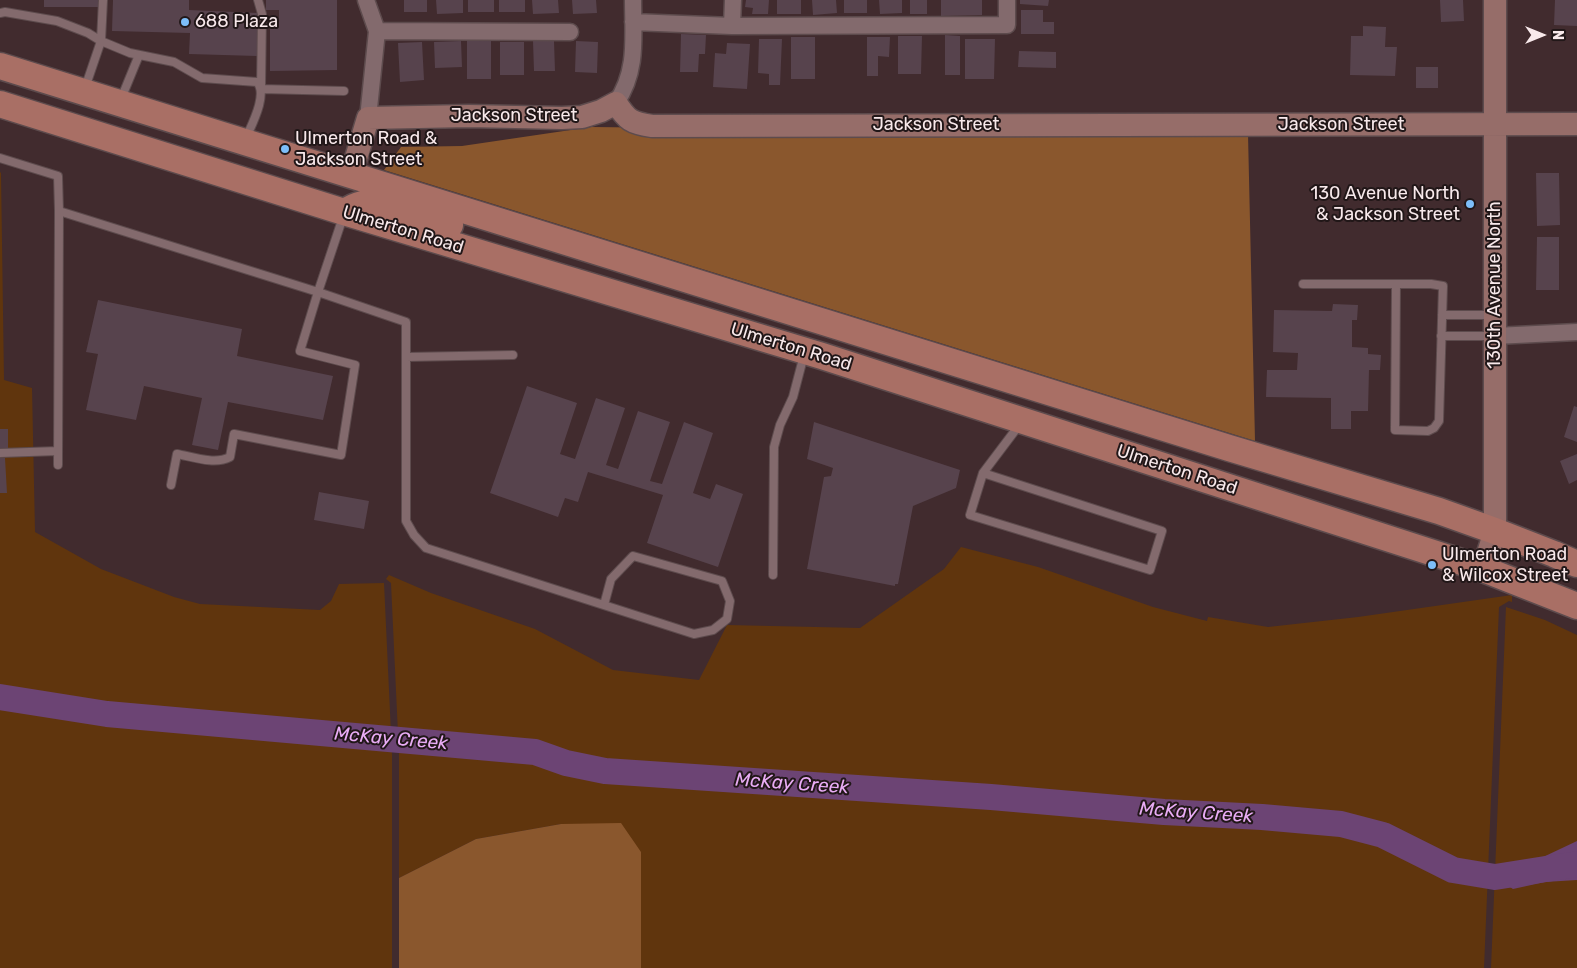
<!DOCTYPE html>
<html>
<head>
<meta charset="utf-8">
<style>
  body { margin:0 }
  #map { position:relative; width:1577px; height:968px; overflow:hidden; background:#412b2e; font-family:Rubik,sans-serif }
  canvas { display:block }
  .north { position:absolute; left:1517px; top:10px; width:50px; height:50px; -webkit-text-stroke:4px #211718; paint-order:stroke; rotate:90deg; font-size:14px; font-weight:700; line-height:20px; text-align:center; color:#f8e9eb }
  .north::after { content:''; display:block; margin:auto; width:18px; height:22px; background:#f8e9eb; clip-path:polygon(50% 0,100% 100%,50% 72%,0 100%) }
</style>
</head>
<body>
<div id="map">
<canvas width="1577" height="968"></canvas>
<div class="north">N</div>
</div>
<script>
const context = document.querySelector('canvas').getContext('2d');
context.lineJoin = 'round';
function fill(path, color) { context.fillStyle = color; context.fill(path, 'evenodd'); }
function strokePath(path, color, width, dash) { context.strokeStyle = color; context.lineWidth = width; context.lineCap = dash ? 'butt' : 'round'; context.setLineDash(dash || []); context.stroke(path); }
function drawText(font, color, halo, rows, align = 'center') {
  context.font = font + ' Rubik,sans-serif'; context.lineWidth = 4; context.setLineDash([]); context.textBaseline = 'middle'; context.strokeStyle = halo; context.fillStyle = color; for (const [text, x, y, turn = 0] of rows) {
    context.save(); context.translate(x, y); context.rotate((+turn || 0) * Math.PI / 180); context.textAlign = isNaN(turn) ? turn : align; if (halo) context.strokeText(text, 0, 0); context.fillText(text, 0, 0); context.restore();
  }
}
const green = new Path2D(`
  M0 172 1 173 4 380 32 388 35 532 101 569 174 597 200 604 320 610 331 601 339 584 384 583 392 755V968H0Z
  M961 547 1038 567 1153 607 1207 621 1208 617 1268 627 1358 617 1512 595V602L1509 601 1499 607 1484 968H641V852L561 824 476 839 399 878V755L391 583 386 579 389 575 431 593 535 629 613 670 699 680 727 625 860 628 944 569Z
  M1506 607 1545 620 1577 635V968H1491Z`);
const forest = new Path2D(`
  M591 127 1248 134 1255 441 384 170 401 147 462 146Z
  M621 823 641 852V968H399V878L476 839 561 824Z`);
const water = new Path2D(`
  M1577 841V880L1545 882 1513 889 1495 877 1507 864 1541 858Z`);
const river = new Path2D(`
  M0 697 107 714 535 752 566 763 605 771 991 797 1164 812 1262 817 1341 824 1383 835 1453 870 1495 877 1577 864`);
const building = new Path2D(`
  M44 0H98V7H44Z
  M113 0H189V10L258 13 257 56 189 54 190 33 112 31Z
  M266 0H337V70L270 71V27H279V10H266Z
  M404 0H427V12H404Z
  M436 0H463V13L437 14Z
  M468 0H494V12H468Z
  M499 0H525V12H499Z
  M532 0H558L559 13 533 14Z
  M572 0H596L597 13 573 14Z
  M746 0H769L768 14H752L753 8 745 7Z
  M777 0H801V14H777Z
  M812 0H836L837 13 813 15Z
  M844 0H867V13H844Z
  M879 0H902V13L880 14Z
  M910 0H927V14H910Z
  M941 0H982V15L941 16Z
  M1020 0H1049L1048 6 1020 4Z
  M1440 0H1463L1464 21 1441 22Z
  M1555 0H1577V26L1554 25Z
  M1021 10H1043V22H1054V34H1021Z
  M1363 26 1386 27 1385 47H1397L1395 76 1350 75 1351 36H1363Z
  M681 34 706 35 705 54H699L698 72H680Z
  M945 35 960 36V75H945Z
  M898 36H922L921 74H898Z
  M791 37H815V79H791Z
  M867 37H890L889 57 878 56V76H867Z
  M759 39H782L780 85H769V74L758 73Z
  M965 39H995L994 79H965Z
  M461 41 462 67 435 68 434 42Z
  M467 41H491V79H467Z
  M533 41H554L555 71H534Z
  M576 41 598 42 597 73 575 72Z
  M422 42 424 80 400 82 398 43Z
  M500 42H524V75H500Z
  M727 43 750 44 747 89 713 87 715 53 726 54Z
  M1019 51 1056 52V68L1018 67Z
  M1416 67H1438V88H1416Z
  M1536 173H1559L1560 225 1537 226Z
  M1537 237H1559V290H1536Z
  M98 300 242 329 237 356 333 376 323 420 228 402 218 450 192 445 202 398 144 386 136 420 86 410 98 354 86 352Z
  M1333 304 1358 305 1357 320H1352V347L1368 348V354L1381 355 1380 370H1369L1368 411H1351V429H1331V398L1266 397 1267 370H1297L1298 353 1273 352 1274 310 1332 311Z
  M527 386 577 403 560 454 575 459 596 398 625 408 606 465 618 469 638 411 670 422 650 481 662 484 684 422 713 433 693 493 710 499 716 484 743 494 718 567 647 543 663 495 588 472 578 502 565 498 558 517 490 493Z
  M1574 406 1577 407V442L1564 437Z
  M814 422 960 470 956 488 913 506 898 584H895V586L807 569 824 477 831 476 833 468 807 459Z
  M0 429H8V448H0Z
  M1577 454V480L1569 484 1560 461Z
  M0 458H5L7 493H0Z
  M319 492 369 501 364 529 314 520Z`);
const lane = new Path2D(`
  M258 0 262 14 261 89 344 91
  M0 13 5 12 57 21 88 33 101 41 130 53 174 62 202 78 257 82C268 94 252 124 246 138
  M85 88 101 41 103 0
  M121 99 139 55
  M0 158 58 176 59 211
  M1303 284H1431L1443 286 1439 421 1434 428 1428 431 1395 430 1396 284
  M1442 315H1493
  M1441 336H1492
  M406 357 513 355
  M0 453 58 451
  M58 465 59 211 318 292 343 217
  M983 473 1162 531 1150 570 970 515 983 473 1020 424
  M171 485 177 454C193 457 215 465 230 457L234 434 341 455 355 365 300 351 318 292 406 322V521L414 535 426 548 694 634 713 630 727 619 730 601 722 581 633 556 611 579 604 605
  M773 575 774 447 780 425 793 397 804 355`);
const street = new Path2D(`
  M366 0 377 31 368 118
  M633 22 732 26 1007 25V0
  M732 26 733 0
  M377 31 570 32
  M616 103C638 71 633 37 633 0
  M1495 336 1577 332`);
const secondary = new Path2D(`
  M351 175 368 118 469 116 562 118 582 117 601 111 616 103C627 120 631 123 652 126L1577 124
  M1483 569 1495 531V0`);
const primary = new Path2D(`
  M0 66 1229 448 1439 511 1495 531 1554 554 1577 564
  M0 104 344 212 822 356 1483 569 1577 606
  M345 212C357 204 366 202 380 204L450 225`);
const markers = [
  [185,22,5,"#7dbef9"],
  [285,149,5,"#7dbef9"],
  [1470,204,5,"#7dbef9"],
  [1432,565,5,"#7dbef9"]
];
const poiNames = [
  ["688 Plaza",195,22],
  ["Ulmerton Road &",295,139],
  ["Jackson Street",295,160],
  ["130 Avenue North",1460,194,"right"],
  ["& Jackson Street",1460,215,"right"],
  ["Ulmerton Road",1442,555],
  ["& Wilcox Street",1442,576]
];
const streetNames = [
  ["Jackson Street",514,116],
  ["Jackson Street",936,125],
  ["Jackson Street",1341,125],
  ["Ulmerton Road",403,230,17],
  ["130th Avenue North",1495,285,-90],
  ["Ulmerton Road",791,347,17],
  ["Ulmerton Road",1177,470,18]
];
const waterNames = [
  ["McKay Creek",391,739,5],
  ["McKay Creek",792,784,4],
  ["McKay Creek",1196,813,4]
];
fill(green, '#60350d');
fill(forest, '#8a572d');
fill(water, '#6c4474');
strokePath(river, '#6c4474', 26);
fill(building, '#57434d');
strokePath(lane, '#5d4b4d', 10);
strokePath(street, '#5d4b4d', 19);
strokePath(secondary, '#5d4b4d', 25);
strokePath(primary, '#5d4b4d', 29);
strokePath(lane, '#836a6d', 8);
strokePath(street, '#836a6d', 16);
strokePath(secondary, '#966d69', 22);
strokePath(primary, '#a96f65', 26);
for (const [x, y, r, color] of markers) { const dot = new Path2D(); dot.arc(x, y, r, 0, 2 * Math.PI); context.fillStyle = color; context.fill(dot); strokePath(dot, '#211718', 2); }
drawText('18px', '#f8e9eb', '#211718', poiNames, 'left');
drawText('18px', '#f8e9eb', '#211718', streetNames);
drawText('italic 19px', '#e9acf5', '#211718', waterNames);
</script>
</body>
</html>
